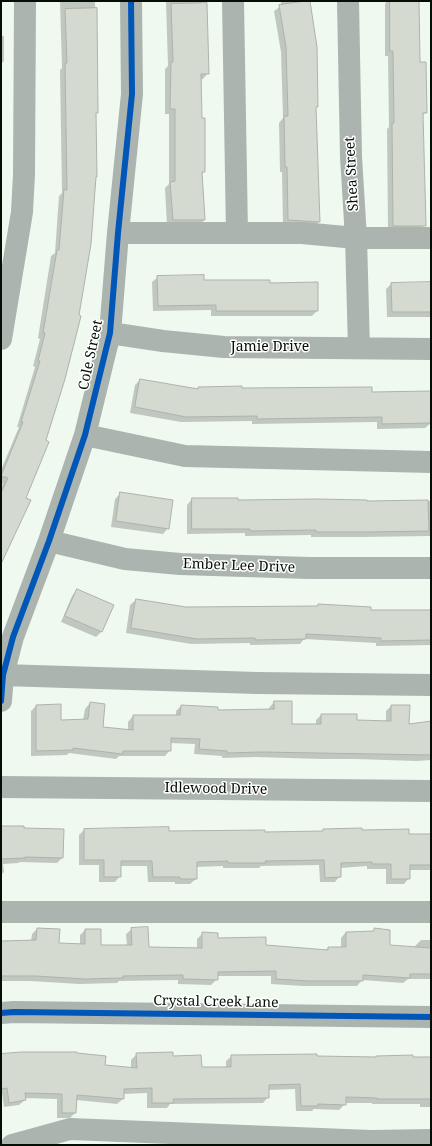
<!DOCTYPE html>
<html>
<head>
<meta charset="utf-8">
<style>
  body { margin:0 }
  #map { position:relative; width:432px; height:1146px; overflow:hidden; background:#f0f9f0; font-family:"Noto Serif",serif }
  canvas { display:block }
  .frame { position:absolute; inset:0; border:2px solid #050e05; pointer-events:none }
</style>
</head>
<body>
<div id="map">
<canvas width="432" height="1146"></canvas>
<div class="frame"></div>
</div>
<script>
const context = document.querySelector('canvas').getContext('2d');
context.lineJoin = 'round';
function fill(path, color) { context.fillStyle = color; context.fill(path, 'evenodd'); }
function strokePath(path, color, width, dash) { context.strokeStyle = color; context.lineWidth = width; context.lineCap = dash ? 'butt' : 'round'; context.setLineDash(dash || []); context.stroke(path); }
function drawText(font, color, halo, rows, align = 'center') {
  context.font = font + ' "Noto Serif",serif'; context.lineWidth = 3; context.setLineDash([]); context.textBaseline = 'middle'; context.strokeStyle = halo; context.fillStyle = color; for (const [text, x, y, turn = 0] of rows) {
    context.save(); context.translate(x, y); context.rotate((+turn || 0) * Math.PI / 180); context.textAlign = isNaN(turn) ? turn : align; if (halo) context.strokeText(text, 0, 0); context.fillText(text, 0, 0); context.restore();
  }
}
const shadow = new Path2D(`
  M60 1H95L97 112 95 114V178L1 561V488L3 484 1 483V470L19 427H17L35 367 33 366 40 339 38 338 51 256 55 253 59 196 62 193 60 70 62 68Z
  M166 1H201L208 73 203 79H200L201 119 204 171 201 175 204 220 199 226H167L165 188 169 184V114H165V69L168 66Z
  M281 1H309L317 106 315 108 319 222 313 227 283 226 282 172H280L279 123 283 118 281 52 274 11 281 6Z
  M387 1H418L419 63 426 112 422 116 425 225 419 230H388L387 129 389 127 388 56H385V4Z
  M1 36H4V61L1 64Z
  M158 277 203 281 269 284 317 311 312 316H211V310L153 311 152 282Z
  M431 283V317H387L386 289 391 284Z
  M140 380 196 390 199 388 371 394 431 392V423L425 428 377 429V422L252 424V421L181 422 130 413 135 385Z
  M121 493 168 528 163 534 111 527 115 499Z
  M192 499 237 501H431V536L361 537H311V535L245 536V533L187 534V505Z
  M77 590 102 631 96 637 61 622 72 596Z
  M136 600 186 608 317 607 319 605 370 611H431V645L376 646V643L304 639 300 644 250 645V643L191 644 126 633 130 605Z
  M274 702 290 725H316V720L321 715 356 721 386 722V711L391 706 408 725 431 722V760L417 761 355 759H321L255 757 222 758V756L194 754 195 744 170 743V750L165 756H119L116 759 69 753 67 755 31 756V711L36 706 60 721 83 720 85 709 90 703 102 728 128 730V722L133 716H176V711L181 706 217 711 269 710V708Z
  M1 827 23 829 63 830 62 858 57 863 20 862 18 863 3 864 4 872 1 875Z
  M168 828V832L264 833 322 832 324 830 361 831 408 835H431V870H409V878L404 884H386V869H367V866L340 868V876L335 882H320L319 865 261 866 259 868H223V866L196 867V879L190 884H175V882H148L147 866H120V876L115 882H99V865H79V835L84 830Z
  M37 929 58 944 80 945V935L85 930 100 946H127L126 934 132 929 148 948 197 949V939L203 933 217 939 265 946 325 951 328 948H341V938L346 932H372L375 929 389 946 415 948V946L421 940H431V979H408L403 983 362 980 357 986H303L271 984V976H217V979L211 985 178 984V980L119 981 117 983 79 984 30 981H1V942L31 941 32 934Z
  M137 1054 172 1057 201 1068H226V1061L232 1056 375 1058 376 1057 431 1058V1107H420V1104H372V1103H345V1104L339 1110 314 1109 312 1111H296L295 1089 268 1090V1097L263 1103 170 1104 167 1108H147V1093L123 1094V1099L117 1104 76 1100 75 1113 70 1118H57V1099L24 1098 25 1100 19 1105 4 1107 2 1093H1V1055L131 1069V1060Z`);
const building = new Path2D(`
  M306 1H310L317 47 318 107H316L320 222 288 220 287 167H285L284 116H288L286 47 279 5Z
  M390 1H419L420 62H426L427 113H423L426 226H393L392 123H394L393 51H390Z
  M207 3 209 74H201L202 118H205V172H202L205 220H173L170 182 175 181V109H170L171 62H173L171 4Z
  M97 8 98 113H96L97 177H96L91 244 79 315 81 316 65 379 46 440 49 442 26 498 31 500 1 564V493L8 478 1 476 23 422H21L40 361H38L45 333H43L57 250H59L64 189 67 190 65 63H67L65 9Z
  M204 275V280H270V283L318 282V311H216V305L158 306 157 276Z
  M431 282V312H392L391 283Z
  M140 379 198 389V387L242 386V388L372 387V392L431 391V423L382 424V417L257 419V416L186 417 135 407Z
  M120 492 173 500 169 529 116 521Z
  M192 498H238V500L317 499 367 500V501L428 500 429 531 367 532H316V530L250 531V529H192Z
  M77 589 114 605 102 632 65 616Z
  M136 599 186 607 318 606V604L371 607V610H431V640L381 641V638L306 634V639L255 640V638L197 639 131 628Z
  M274 701H292V724H321V714H357V720L391 721V705H410L409 724 431 721V755L261 752 227 753V751L199 749 200 739 171 738V751H123L122 754 73 748V750L36 751V705L61 704V720L88 719 90 702 105 704 103 727 133 730V715H180L181 705 218 707V710L274 709Z
  M1 826H24V828L64 829 63 858 25 857V858L1 859Z
  M169 827V831L265 830V832L323 831V829L362 828V830L409 829V834H431V865H410V879H391V864H372V862L341 863V877L325 878 324 860 265 861 266 863H228V861L197 862V879H180V877H153L152 861H121V877H104V860H84V829Z
  M148 927 149 947 202 948V932L218 933V938L266 937V945L328 950V947H346V932L374 931V928L390 930V945L431 948V974H410V978L363 975V981H309L276 979V971L218 972V980L183 979V975L123 976V978L84 979 36 976H1V941L36 940 37 928 60 929 59 943 85 944V929H101V945H132L131 928Z
  M22 1052H77V1053L106 1056 105 1065 137 1068 136 1053 173 1052V1056L201 1055 202 1067H231V1055L317 1054V1056L376 1057V1056L413 1055V1057H431V1099H377V1098L346 1097V1105L318 1104V1106H301L300 1084 269 1085V1098L173 1099 174 1103H152V1088L124 1089V1099L77 1095 76 1113H62V1094L25 1093 26 1100 9 1103 7 1088 1 1089V1054Z`);
const minor = new Path2D(`
  M233 1 237 233
  M348 1 351 157 356 238 359 348
  M118 233H302L356 238H431
  M110 333 163 341 224 347 431 349
  M1 339 22 212 24 174 25 1
  M85 435 185 456 431 462
  M49 541 125 559 180 564 309 568H431
  M3 675 257 683 431 685
  M1 701 3 675 13 637 49 541 85 435 110 333 118 233 132 94 131 1
  M1 787 431 791
  M1 912H431
  M1 1013 14 1012 431 1017
  M12 1145 70 1129 371 1141 431 1140`);
const cycleway = new Path2D(`
  M1 701 3 675 13 637 49 541 85 435 110 333 118 233 132 94 131 1
  M1 1013 14 1012 431 1017`);
const streetNames = [
  ["Shea Street",352,174,-93],
  ["Jamie Drive",270,347],
  ["Cole Street",91,355,-78],
  ["Ember Lee Drive",239,566,2],
  ["Idlewood Drive",216,789,1],
  ["Crystal Creek Lane",216,1002,1]
];
fill(shadow, '#0003');
fill(building, '#d4dad0');
strokePath(building, '#adb3a8', 1);
strokePath(minor, '#abb4af', 22);
strokePath(cycleway, '#0057b8', 6);
drawText('14px', '#050e05', '#fff', streetNames);
</script>
</body>
</html>
